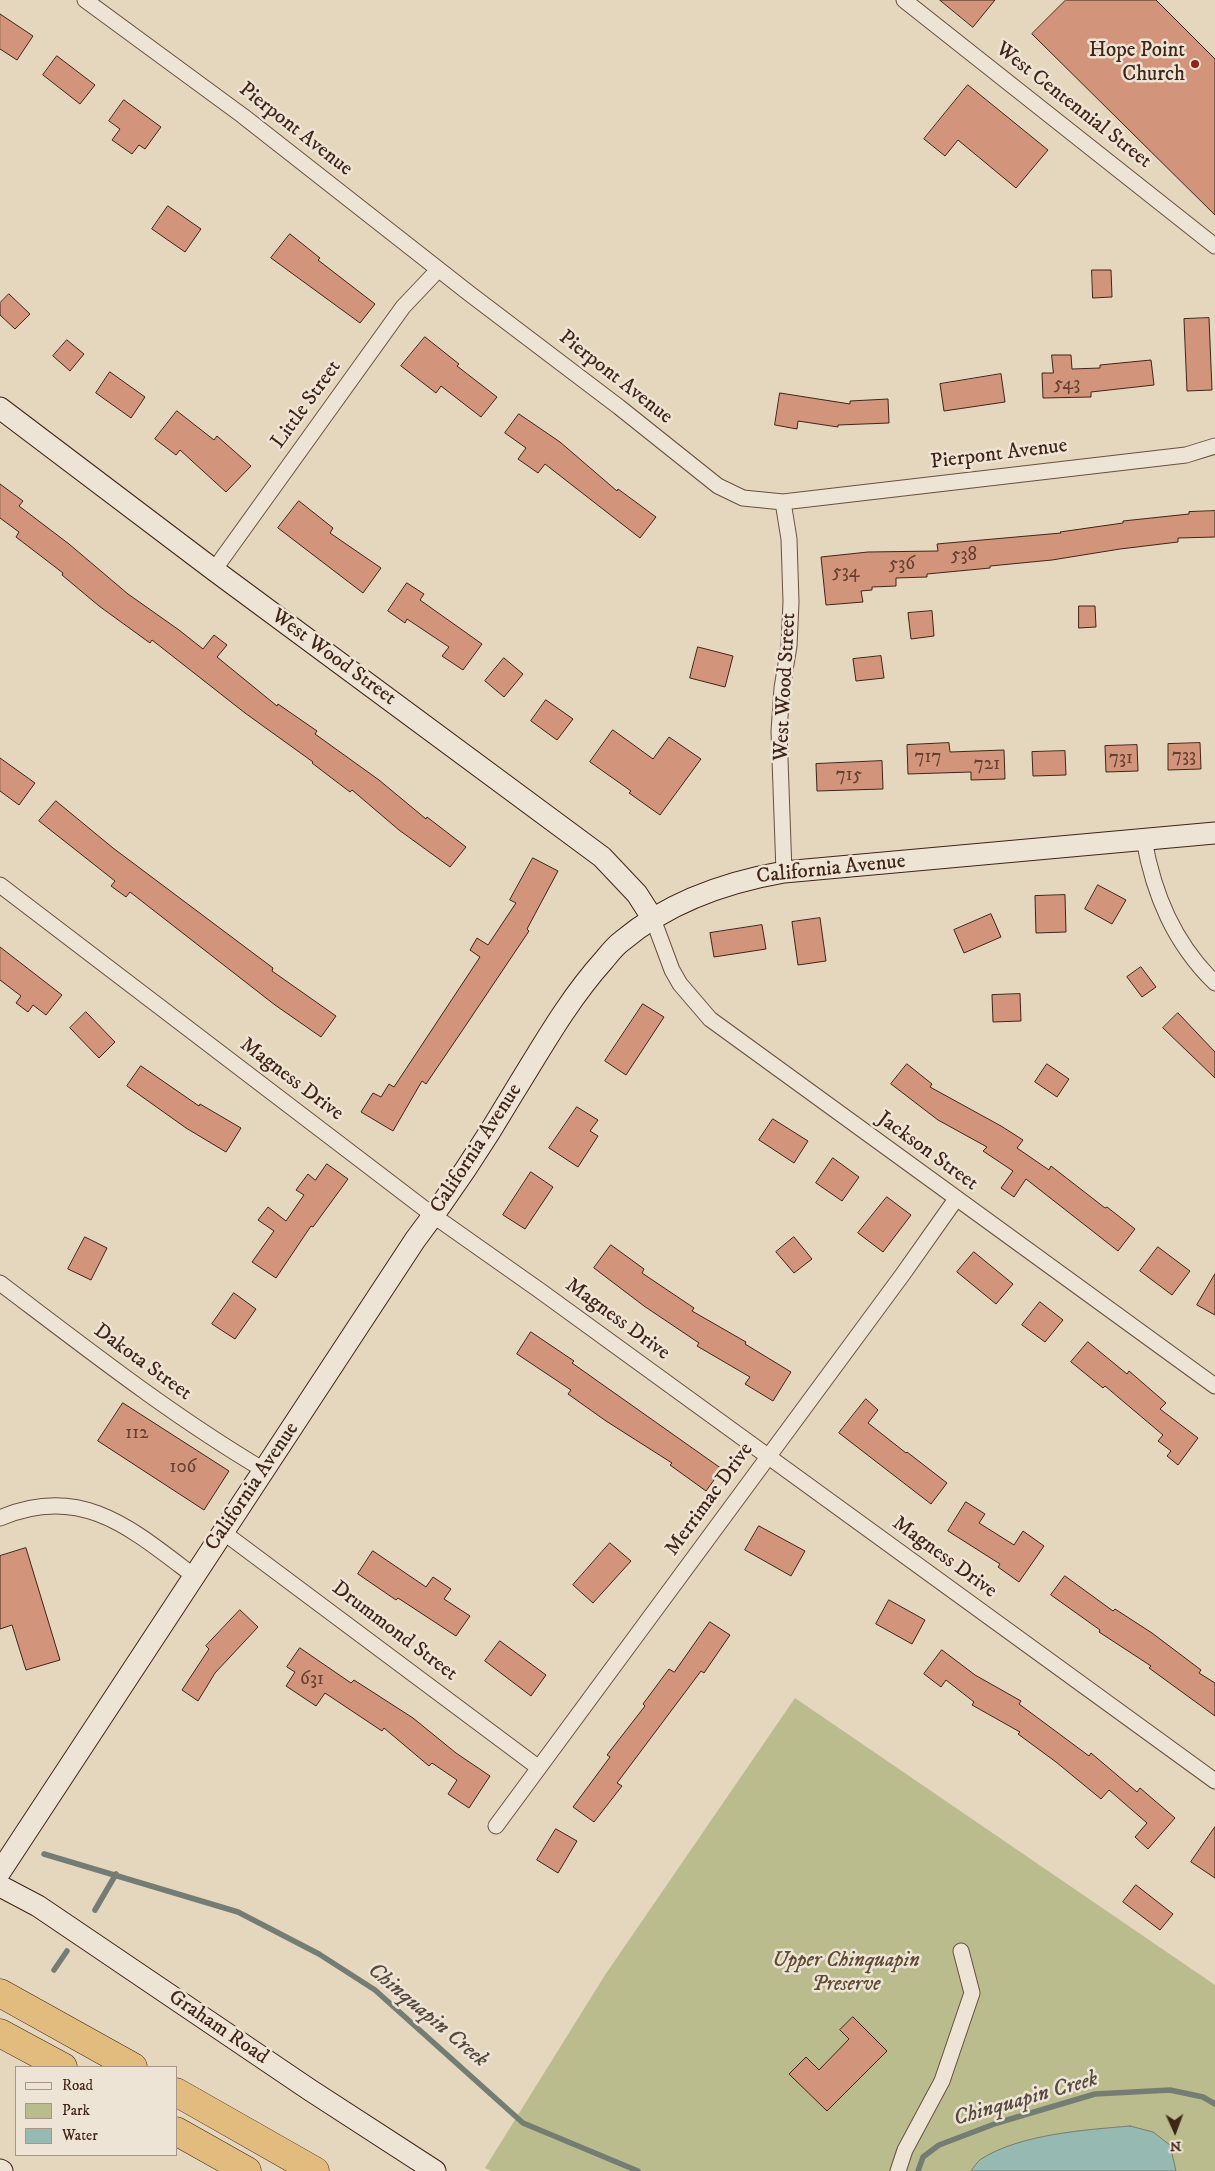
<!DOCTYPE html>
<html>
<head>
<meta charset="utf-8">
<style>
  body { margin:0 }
  #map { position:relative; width:1215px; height:2171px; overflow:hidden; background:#e5d6be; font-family:"IM FELL DW Pica",serif }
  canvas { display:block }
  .legend { position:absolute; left:15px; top:2066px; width:162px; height:90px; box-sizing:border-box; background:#eee4d5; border:1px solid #a89789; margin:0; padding:6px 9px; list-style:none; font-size:15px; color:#402417 }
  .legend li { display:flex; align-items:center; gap:10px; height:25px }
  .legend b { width:25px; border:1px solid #a89789 }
  .north { position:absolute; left:1150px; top:2106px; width:50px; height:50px; -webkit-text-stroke:4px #eee4d5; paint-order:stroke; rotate:178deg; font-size:14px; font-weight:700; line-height:20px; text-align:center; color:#402417 }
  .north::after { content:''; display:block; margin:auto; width:18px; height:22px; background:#402417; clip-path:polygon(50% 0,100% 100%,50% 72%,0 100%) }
</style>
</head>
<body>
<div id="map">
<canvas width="1215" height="2171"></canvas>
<ul class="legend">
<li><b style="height:6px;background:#eee4d5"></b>Road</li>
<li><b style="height:14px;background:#bbbc8d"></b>Park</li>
<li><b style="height:14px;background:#96b9b2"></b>Water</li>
</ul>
<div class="north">N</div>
</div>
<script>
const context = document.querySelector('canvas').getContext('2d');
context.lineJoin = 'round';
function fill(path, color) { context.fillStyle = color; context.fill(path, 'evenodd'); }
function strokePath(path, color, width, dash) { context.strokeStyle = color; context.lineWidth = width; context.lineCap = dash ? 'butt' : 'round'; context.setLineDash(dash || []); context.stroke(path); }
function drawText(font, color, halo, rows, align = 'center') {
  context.font = font + ' "IM FELL DW Pica",serif'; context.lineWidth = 5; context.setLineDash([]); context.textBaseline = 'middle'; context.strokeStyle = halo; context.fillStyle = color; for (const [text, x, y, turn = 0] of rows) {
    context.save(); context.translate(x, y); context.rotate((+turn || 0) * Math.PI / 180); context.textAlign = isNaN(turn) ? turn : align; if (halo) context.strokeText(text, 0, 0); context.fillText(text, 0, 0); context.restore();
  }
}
const green = new Path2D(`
  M795 1698 1215 1985V2171H491L485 2168 605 1975Z`);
const water = new Path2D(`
  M1130 2126 1153 2132 1170 2145 1176 2171H971C974 2167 977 2162 981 2159 1021 2134 1084 2130 1130 2126Z`);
const stream = new Path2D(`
  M44 1854 238 1912 319 1954 375 1990 523 2123 638 2171
  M95 1910 116 1874
  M54 1970 67 1951
  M918 2171 923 2157 939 2145 997 2123 1095 2094 1170 2090 1203 2097 1215 2104`);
const building = new Path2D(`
  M940 0H995L973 27Z
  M1066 0H1156L1215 59V215L1032 34Z
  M0 14 33 36 17 60 0 49Z
  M57 56 95 85 80 104 43 75Z
  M968 85 1048 150 1016 188 958 140 945 156 924 139Z
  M124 100 161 127 145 149 139 145 132 154 112 140 120 129 109 121Z
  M168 206 201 229 185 252 152 229Z
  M290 234 320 258 318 260 375 304 360 323 271 258Z
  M1092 270H1111L1112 297 1093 298Z
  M9 294 30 314 15 329 0 315V303Z
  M1209 318 1212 390 1187 391 1184 319Z
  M425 337 459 364 457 366 497 397 481 417 441 386 436 393 401 366Z
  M67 340 84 354 70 371 53 356Z
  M1052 355H1071L1072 369 1100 368V365L1151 360 1154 385 1091 392V397L1043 398 1042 373H1053Z
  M110 372 145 397 131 418 96 393Z
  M1001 374 1005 402 944 411 940 384Z
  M780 393 850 404V401L888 399 889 423 838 425V427L798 421 797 429 775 425Z
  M177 411 214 440 217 436 251 466 226 492 180 450 176 455 155 439Z
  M519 414 560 442 617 491 618 489 656 517 640 538 545 464 538 473 518 459 526 448 505 433Z
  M0 484 23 501 19 506 69 544 128 594 179 630 203 649 214 635 227 645 217 657 277 706 278 704 317 731 315 734 379 780 426 819 427 817 466 847 450 867 399 830 352 790 350 792 312 763 313 762 245 713 152 640 150 643 99 606 62 575 63 573 16 537 19 532 0 518Z
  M299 501 333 528 330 533 381 568 363 593 278 528Z
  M1215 511V537L1178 538V542L1120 549 1052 560 990 566V568L927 574V577L896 578V586L872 587V590L861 591 863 602 826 605 821 557 868 552 938 551 937 544 1061 533 1060 532 1123 523V521L1189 514V512Z
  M407 583 424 594 420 600 482 644 463 670 442 656 449 647 407 619 405 623 388 611Z
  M1079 606H1095L1096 627 1079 628Z
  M932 611 934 636 911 639 908 613Z
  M698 647 733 656 725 687 690 678Z
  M881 656 884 678 856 681 853 659Z
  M504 658 523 674 504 697 485 681Z
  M546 700 573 719 557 740 531 721Z
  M613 730 653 759 669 737 701 759 660 815 629 793 631 791 590 762Z
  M949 743 950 752 1004 750 1005 779 971 780V772L908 774 907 745Z
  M1200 743 1201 769 1168 770V744Z
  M1137 745 1138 771 1106 772 1105 746Z
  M1065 751 1066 775 1033 776 1032 752Z
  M0 758 35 783 19 805 0 791Z
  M882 761 883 789 817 791 816 764Z
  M56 801 113 848 273 968 272 971 336 1016 321 1037 275 1005 130 892 126 897 111 886 115 881 39 821Z
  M533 858 558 871 527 929 529 931 464 1028 426 1084 422 1081 393 1131 361 1112 373 1093 381 1097 389 1084 394 1087 480 957 470 950 477 938 488 945 516 903 510 900Z
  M1098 885 1126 900 1112 924 1085 909Z
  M1065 895 1066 932 1036 933 1035 896Z
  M991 914 1001 937 964 953 954 930Z
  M820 918 826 961 798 965 792 922Z
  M762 925 766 949 714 957 710 933Z
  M0 947 62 995 46 1015 33 1005 28 1012 16 1003 21 996 0 980Z
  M1141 967 1156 987 1142 997 1127 977Z
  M1020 994 1021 1021 993 1022 992 995Z
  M643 1004 664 1017 626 1075 605 1061Z
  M86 1012 115 1042 99 1058 70 1028Z
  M1178 1013 1215 1052V1078L1163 1028Z
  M907 1064 932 1084 930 1087 1001 1126 1023 1140 1017 1148 1049 1170 1051 1166 1105 1208 1107 1207 1135 1229 1118 1251 1026 1179 1014 1197 1001 1188 1013 1171 983 1151 987 1147 938 1120 891 1084Z
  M1047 1064 1069 1079 1057 1097 1035 1082Z
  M141 1066 199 1106 200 1104 241 1128 226 1152 186 1128 127 1086Z
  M577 1107 598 1120 590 1131 598 1136 578 1167 549 1148Z
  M773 1119 808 1141 794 1163 759 1140Z
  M833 1158 859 1177 842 1201 816 1183Z
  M327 1164 348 1179 313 1227 311 1226 276 1278 252 1262 274 1231 258 1220 268 1207 286 1221 304 1195 296 1190 308 1174 315 1180Z
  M531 1172 553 1187 525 1229 503 1215Z
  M887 1197 911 1215 883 1252 858 1233Z
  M85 1237 107 1248 91 1280 68 1269Z
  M794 1237 812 1259 794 1273 776 1252Z
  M611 1245 644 1269 642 1273 694 1308 692 1311 746 1342 745 1344 791 1372 773 1401 745 1384 750 1377 697 1346 699 1343 644 1306 594 1268Z
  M1158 1247 1190 1271 1172 1295 1140 1271Z
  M974 1252 1013 1284 996 1304 957 1272Z
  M1215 1274V1315L1197 1305Z
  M234 1293 256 1309 235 1339 212 1324Z
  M1040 1302 1063 1320 1045 1342 1022 1325Z
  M531 1332 574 1361 572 1363 722 1469 706 1491 670 1465 672 1463 606 1421 568 1394 571 1390 517 1354Z
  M1088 1342 1127 1374 1129 1371 1166 1403 1160 1409 1198 1438 1178 1465 1167 1456 1171 1451 1158 1441 1163 1435 1105 1386 1103 1388 1071 1362Z
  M866 1399 878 1410 868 1423 906 1453 907 1452 947 1483 931 1504 839 1433Z
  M123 1403 229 1471 204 1510 98 1441Z
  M966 1502 985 1514 979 1523 1014 1545 1023 1531 1044 1546 1019 1582 998 1567 1000 1564 948 1531Z
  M759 1526 805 1551 791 1576 745 1550Z
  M610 1543 631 1561 593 1603 573 1585Z
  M26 1548 60 1660 26 1670 12 1625 0 1629V1556Z
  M373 1551 426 1587 433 1577 451 1589 444 1599 470 1616 456 1636 398 1598 396 1600 358 1574Z
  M1065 1576 1113 1611 1115 1609 1152 1633 1201 1670 1199 1673 1215 1683V1716L1149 1668 1151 1666 1099 1632 1100 1630 1051 1595Z
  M889 1600 925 1620 912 1644 876 1624Z
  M240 1610 258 1627 215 1673 198 1701 182 1690 209 1649 206 1646Z
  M710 1622 730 1635 704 1673 701 1671 617 1783 622 1786 594 1822 573 1807 610 1757 607 1755 645 1706 643 1704 669 1669 674 1672Z
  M500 1641 546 1675 531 1696 485 1661Z
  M300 1648 351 1683 354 1680 413 1718 456 1753 490 1776 469 1808 448 1794 457 1780 432 1763 429 1766 384 1728 382 1731 325 1693 316 1706 286 1686 295 1672 287 1667Z
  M942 1650 975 1675 1021 1701 1019 1704 1089 1756 1091 1753 1137 1792 1140 1788 1175 1818 1148 1849 1135 1837 1147 1823 1109 1790 1101 1799 1056 1762 1018 1734 1020 1732 972 1705 974 1702 946 1680 941 1687 924 1674Z
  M1215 1827V1878L1191 1862Z
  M556 1829 577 1841 558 1873 537 1860Z
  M1136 1885 1173 1914 1160 1930 1123 1902Z
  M853 2017 887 2051 827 2111 789 2074 806 2057 819 2070 849 2039 840 2030Z`);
const street = new Path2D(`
  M85 0 243 116 470 294 619 407 718 486 743 498 783 502 1186 455 1215 446
  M904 0 1215 246
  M783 502 789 539 791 602 789 646 782 688 779 731 784 872
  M214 570 403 307 438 270
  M1144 840C1154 895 1174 943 1215 983
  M0 885 434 1216 539 1290 1215 1781
  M653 919 672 970 680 984 710 1019 1215 1386
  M0 1283C86 1348 171 1415 264 1470
  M0 1518C81 1483 132 1529 194 1576
  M223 1532 539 1768
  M496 1826 903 1274 956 1199
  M898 2171 905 2150 942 2081 972 1993 961 1951`);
const secondary = new Path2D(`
  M0 408 214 570 602 857 637 894 653 919
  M0 1872 415 1240C451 1193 484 1143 514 1092 542 1047 568 1000 604 960 609 954 615 946 622 941 667 903 727 882 784 872L1215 833
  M0 1886 38 1906 310 2090 435 2171
  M0 2170 2 2171`);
const highway = new Path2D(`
  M0 1993 133 2067
  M0 2033 63 2067
  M176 2092 315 2171
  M176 2131 247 2171`);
const markers = [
  [1195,64,5,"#8f2418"]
];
const numberNames = [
  ["543",1067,385],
  ["538",964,556],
  ["536",902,565],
  ["534",846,573],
  ["733",1184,757],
  ["717",928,758],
  ["731",1121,759],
  ["721",987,765],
  ["715",849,776],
  ["112",137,1434],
  ["106",183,1468],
  ["631",312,1680]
];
const poiNames = [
  ["Hope Point",1185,52],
  ["Church",1185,76]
];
const streetNames = [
  ["West Centennial Street",1073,106,38],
  ["Pierpont Avenue",295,130,38],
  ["Pierpont Avenue",615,378,38],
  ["Little Street",307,405,-54],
  ["Pierpont Avenue",999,455,-7],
  ["West Wood Street",333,658,36],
  ["West Wood Street",786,687,-87],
  ["California Avenue",831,870,-6],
  ["Magness Drive",291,1080,37],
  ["California Avenue",477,1149,-57],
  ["Jackson Street",927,1152,36],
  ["Magness Drive",617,1320,36],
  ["Dakota Street",142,1363,36],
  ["California Avenue",253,1487,-56],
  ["Merrimac Drive",710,1500,-54],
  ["Magness Drive",944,1558,36],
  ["Drummond Street",394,1632,37],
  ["Graham Road",218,2028,34]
];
const parkNames = [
  ["Upper Chinquapin",846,1962],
  ["Preserve",846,1986]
];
const waterNames = [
  ["Chinquapin Creek",427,2016,40],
  ["Chinquapin Creek",1026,2100,-16]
];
fill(green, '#bbbc8d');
fill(water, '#96b9b2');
strokePath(water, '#747d74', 1);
strokePath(stream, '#747d74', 5.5);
fill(building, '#d2957b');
strokePath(building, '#402417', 1);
strokePath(street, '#695041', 17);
strokePath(secondary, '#402417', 23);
strokePath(highway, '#402417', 29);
strokePath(street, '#eee4d5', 15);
strokePath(secondary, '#eee4d5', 21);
strokePath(highway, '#e2bb7f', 28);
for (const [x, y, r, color] of markers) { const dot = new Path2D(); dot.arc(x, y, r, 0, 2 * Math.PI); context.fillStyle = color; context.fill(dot); strokePath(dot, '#eee4d5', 2); }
drawText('19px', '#644030', null, numberNames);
drawText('21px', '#402417', '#eee4d5', poiNames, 'right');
drawText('21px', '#402417', '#eee4d5', streetNames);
drawText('italic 21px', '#5f4a34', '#eee4d5', parkNames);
drawText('italic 22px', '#56493e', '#eee4d5', waterNames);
</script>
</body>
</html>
